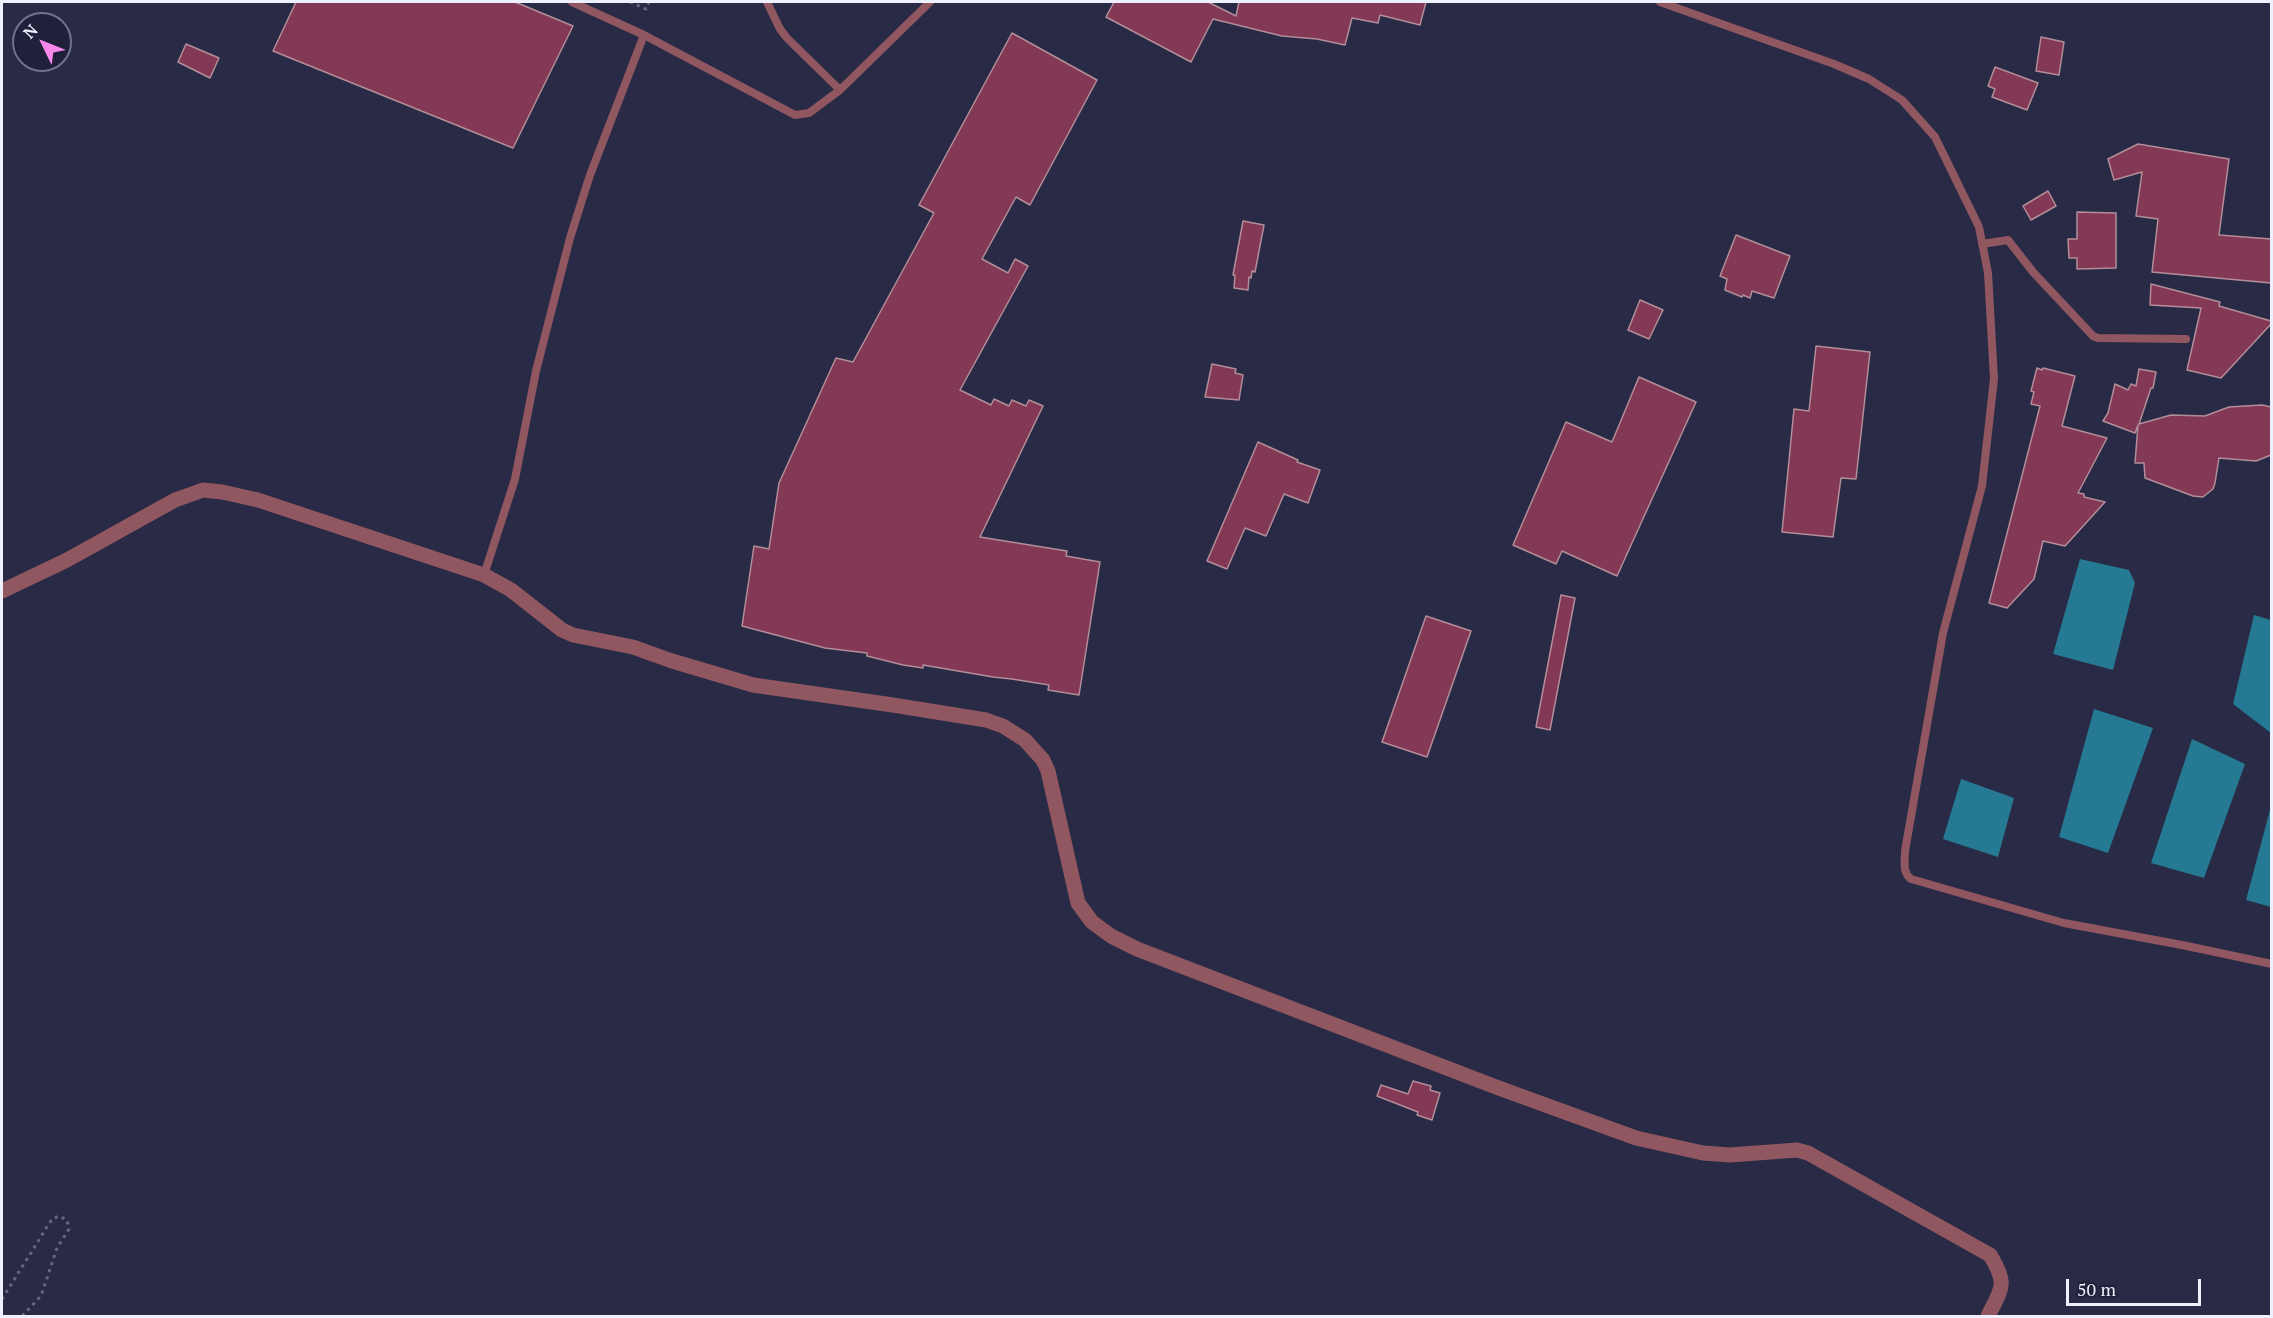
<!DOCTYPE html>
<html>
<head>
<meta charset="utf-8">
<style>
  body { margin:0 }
  #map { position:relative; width:2273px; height:1318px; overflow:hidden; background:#292a45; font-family:"PT Serif",serif }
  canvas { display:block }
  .frame { position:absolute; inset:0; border:3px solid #eef0fe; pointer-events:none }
  .north { position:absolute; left:12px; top:12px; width:60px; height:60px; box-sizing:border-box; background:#20203a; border:2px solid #727388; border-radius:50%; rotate:313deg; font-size:16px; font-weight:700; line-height:24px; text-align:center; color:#eef0fe }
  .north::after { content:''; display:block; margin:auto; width:21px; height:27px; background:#f888ea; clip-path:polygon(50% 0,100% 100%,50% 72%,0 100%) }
  .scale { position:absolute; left:2066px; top:1279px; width:135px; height:27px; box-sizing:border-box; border:3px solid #eef0fe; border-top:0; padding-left:8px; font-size:18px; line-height:21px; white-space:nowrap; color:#eef0fe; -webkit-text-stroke:4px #20203a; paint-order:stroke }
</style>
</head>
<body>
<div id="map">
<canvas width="2273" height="1318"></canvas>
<div class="frame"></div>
<div class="north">N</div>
<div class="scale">50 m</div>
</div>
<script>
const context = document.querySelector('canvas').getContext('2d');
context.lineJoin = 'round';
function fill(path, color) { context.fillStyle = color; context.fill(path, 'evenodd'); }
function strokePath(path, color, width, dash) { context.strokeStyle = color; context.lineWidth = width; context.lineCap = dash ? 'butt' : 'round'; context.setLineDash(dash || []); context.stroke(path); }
const water = new Path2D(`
  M2080 559 2129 570 2135 583 2113 670 2053 654Z
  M2254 615 2271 620V733L2233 704Z
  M2094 709 2153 728 2108 853 2059 837Z
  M2192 739 2245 764 2204 878 2151 863Z
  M1961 779 2014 798 1998 857 1943 839Z
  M2271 806 2272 907H2271L2246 900Z`);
const building = new Path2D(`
  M296 2H515L573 26 513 148 273 51Z
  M1114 2H1208L1236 16 1239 2H1426L1420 25 1380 15 1378 23 1352 18 1345 45 1317 39 1282 36 1213 19 1191 62 1106 17Z
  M1012 33 1097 80 1030 205 1016 197 982 259 1008 273 1015 259 1028 266 960 390 991 405 994 399 1009 406 1012 400 1026 406 1029 400 1043 406 980 537 1067 551 1066 556 1100 562 1079 695 1048 690 1049 685 1012 679 993 677 923 665V668L903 665 867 656V653L825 648 742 626 754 546 769 549 779 483 836 358 853 362 934 213 919 205Z
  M2041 37 2064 42 2059 75 2036 71Z
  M186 44 219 58 210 78 178 62Z
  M1995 67 2038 83 2027 110 1992 97 1995 89 1988 86Z
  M2138 144 2229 159 2219 235 2271 239V283L2152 272 2158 219 2136 216 2142 172 2114 180 2108 159Z
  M2048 191 2056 206 2031 220 2023 206Z
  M2077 212 2116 213V268L2077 269V258H2069L2068 239H2077Z
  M1243 221 1264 225 1255 272 1252 271 1251 278 1249 277 1248 290 1234 288 1235 275H1233Z
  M1736 235 1790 256 1774 298 1752 291 1750 298 1743 295 1742 297 1725 290 1727 279 1720 276Z
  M2151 284 2220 302 2219 306 2271 321V324L2221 378 2187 370 2201 308 2150 305Z
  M1640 300 1663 310 1649 339 1628 330Z
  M1816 346 1870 352 1856 479 1841 478 1833 537 1782 532 1794 409 1809 411Z
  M1212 364 1236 369 1235 373 1243 375 1239 400 1205 397Z
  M2037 368 2042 370 2043 368 2075 376 2062 426 2107 438 2078 493 2084 494V497L2105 502 2065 546 2043 541 2034 579 2007 608 1989 603 2040 406 2031 404 2034 392 2031 391Z
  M2139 369 2156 372 2153 388H2151L2139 424 2171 415 2205 416 2229 407 2262 405 2271 407V455L2256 461 2219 458 2215 483 2213 489 2203 497 2193 496 2145 478 2144 463H2135L2138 425 2135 433 2103 421 2108 413 2115 384 2128 390 2131 384 2136 386Z
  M1639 377 1696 402 1617 576 1562 551 1556 564 1513 545 1566 422 1612 442Z
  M1258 442 1298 460 1297 462 1320 470 1308 503 1284 494 1266 536 1245 528 1227 569 1207 561Z
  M1561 595 1575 598 1550 730 1536 727Z
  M1426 616 1471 631 1427 757 1382 742Z
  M1413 1081 1431 1086 1430 1090 1440 1093 1432 1120 1417 1115 1418 1112 1377 1096 1381 1085 1408 1094Z`);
const path = new Path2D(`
  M630 2 646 9 649 2
  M2 1299 52 1219 59 1216 67 1220 69 1229 57 1248 41 1296 22 1316`);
const lane = new Path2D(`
  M572 2 644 35 795 115 809 113 840 90 930 2
  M767 2 780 29 787 38 840 90
  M1660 2 1834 64 1869 79 1902 100 1935 137 1979 227 1988 273 1994 379 1982 486 1943 633 1905 851C1905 862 1902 872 1911 879L2064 923 2182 945 2272 964
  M1982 244 2008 240 2033 272 2093 336 2098 338 2186 339
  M484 575 515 479 536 371 570 238 590 175 644 35`);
const street = new Path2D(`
  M2 591 67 560 175 500 192 494 203 490 222 492 258 500 484 575 511 590 562 630 573 635 633 647 672 661 753 685 893 705 986 720 1003 726 1025 740 1043 760 1048 771 1078 903 1092 922 1111 936 1137 949 1496 1087 1636 1138 1703 1153 1730 1155 1797 1150 1808 1153 1990 1255C2008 1284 2002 1288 1988 1316`);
fill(water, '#257992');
fill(building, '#833855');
strokePath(building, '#b38e99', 1.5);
strokePath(path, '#67687f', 3, [3, 4.5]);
strokePath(lane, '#905761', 8);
strokePath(street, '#905761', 15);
</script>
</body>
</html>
